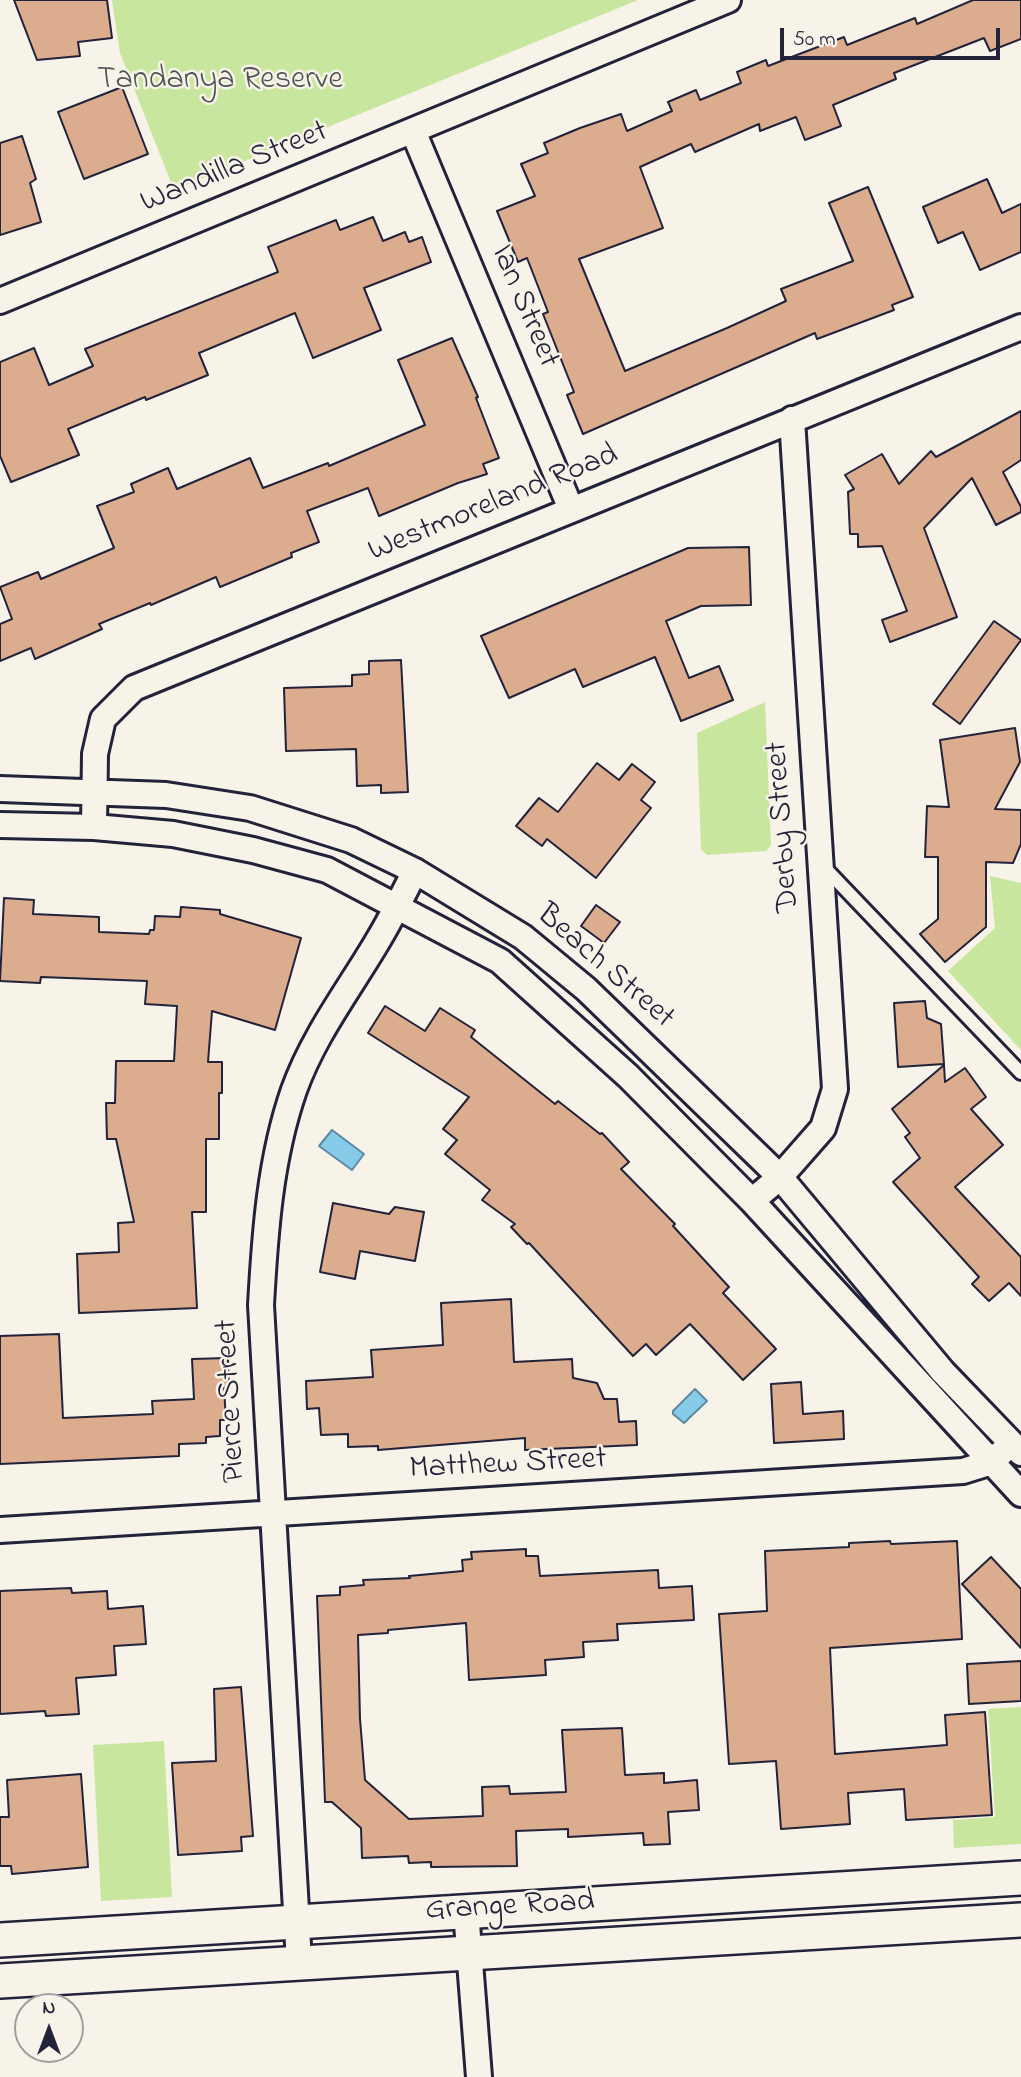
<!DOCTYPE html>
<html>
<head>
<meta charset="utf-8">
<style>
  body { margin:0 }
  #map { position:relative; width:1021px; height:2077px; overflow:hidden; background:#f7f3e8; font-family:"Indie Flower",sans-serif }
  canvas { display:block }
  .north { position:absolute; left:14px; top:1993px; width:70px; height:70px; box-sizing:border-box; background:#f7f3e8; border:2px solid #a29fa3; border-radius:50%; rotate:0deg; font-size:19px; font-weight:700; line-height:28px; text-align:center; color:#22223b }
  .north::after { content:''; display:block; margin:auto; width:24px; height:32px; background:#22223b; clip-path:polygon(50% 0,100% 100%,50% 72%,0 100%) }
  .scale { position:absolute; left:780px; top:28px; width:220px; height:32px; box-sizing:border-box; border:4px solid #22223b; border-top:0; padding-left:9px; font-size:21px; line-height:24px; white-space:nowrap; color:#22223b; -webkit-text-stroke:5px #f7f3e8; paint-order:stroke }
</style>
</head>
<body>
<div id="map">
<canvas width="1021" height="2077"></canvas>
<div class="north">N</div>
<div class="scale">50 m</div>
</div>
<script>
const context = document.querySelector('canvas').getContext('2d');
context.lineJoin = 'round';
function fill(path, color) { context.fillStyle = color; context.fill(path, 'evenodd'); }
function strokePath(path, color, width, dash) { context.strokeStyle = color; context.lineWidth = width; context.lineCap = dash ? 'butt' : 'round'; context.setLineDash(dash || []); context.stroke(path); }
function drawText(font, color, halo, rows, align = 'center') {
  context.font = font + ' "Indie Flower",sans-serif'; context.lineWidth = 5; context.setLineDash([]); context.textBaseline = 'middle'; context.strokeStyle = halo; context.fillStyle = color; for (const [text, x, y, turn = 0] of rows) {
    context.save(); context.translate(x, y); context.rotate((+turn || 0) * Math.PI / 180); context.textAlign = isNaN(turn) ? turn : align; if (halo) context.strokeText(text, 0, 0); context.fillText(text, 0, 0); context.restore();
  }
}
const green = new Path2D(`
  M112 0H638L174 190 120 53Z
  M765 702 771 845 766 851 707 855 701 849 697 733Z
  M990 876 1021 883V1050L948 971 995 928Z
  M1021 1707V1844L954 1848 953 1820 995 1817 988 1709Z
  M164 1741 172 1897 101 1901 93 1745Z`);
const water = new Path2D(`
  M332 1130 364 1154 352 1170 319 1146Z
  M695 1389 707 1401 684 1423 673 1414V1411Z`);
const building = new Path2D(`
  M14 0H107L112 38 78 42 80 56 37 60Z
  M973 0H1021V39L990 51 984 38 894 73 896 79 833 105 841 126 805 140 796 117 760 131 759 124 695 152 691 144 640 167 663 228 579 259 625 371 727 328 786 301 781 289 853 261 829 203 868 187 913 297 892 305 894 310 817 339 815 333 583 434 567 395 574 392 543 314 548 312 527 258 518 262 497 211 535 196 521 164 548 153 544 143 580 128 621 114 627 131 672 111 668 102 696 90 700 100 741 83 737 72 766 60 768 66 844 37 847 45 915 18 917 24Z
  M122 87 148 154 84 179 58 112Z
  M22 136 36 179 30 183 41 222 0 235V143Z
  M987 179 1002 213 1021 204V252L980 270 963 232 938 243 923 207Z
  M373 217 383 241 405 232 409 242 422 237 431 262 364 288 381 330 313 358 295 313 199 353 208 375 146 400 145 397 68 429 79 455 11 482 0 456V362L34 348 49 385 93 366 85 349 278 272 268 247 336 220 340 230Z
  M452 338 478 397 476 398 499 458 483 464 487 474 458 483 379 516 368 488 307 511 319 542 291 553 292 557 220 587 216 577 151 605 150 603 99 624 102 629 35 659 31 648 0 661V624L12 619 0 587 38 572 41 579 114 548 97 506 134 492 131 484 168 468 177 489 250 458 263 488 328 463 329 466 425 425 398 360Z
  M1021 411V460L1003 472 1021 507V512L996 525 972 478 924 528 957 617 890 642 882 620 907 611 882 546 858 547V534H850L848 492 854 489 845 475 882 454 899 484 931 451 936 457Z
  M749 547 751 605 701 606 666 621 689 678 719 666 733 700 681 721 655 657 583 687 575 669 509 698 481 636 688 548Z
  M994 621 1021 640 960 724 933 704Z
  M401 660 408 792 381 793V785L357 786 356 749 286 751 284 688 352 686V675L369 674V661Z
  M1015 728 1020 762 995 809 1021 810V844L1013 863 986 862V927L945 962 920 934 938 919V857H925L927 806 949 807 940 740Z
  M597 763 619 780 632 764 655 782 641 800 651 808 596 878 547 839 542 846 516 826 539 798 558 812Z
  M4 898 34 900 33 914 99 917V932L149 934 150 930H154L155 916 180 917 181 907 220 910V914L301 938 275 1030 212 1011 208 1062H222V1093H219V1139H206V1212H192L197 1308 79 1313 77 1254 119 1252 118 1223 134 1222 116 1139H107L106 1103H115L116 1061H174L177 1006 145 1004 147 981 41 977 40 983 0 981Z
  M596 905 620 922 604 943 581 926Z
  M925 1001 927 1018 941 1024 944 1064 898 1067 894 1003Z
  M385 1006 425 1031 440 1008 475 1030 471 1037 555 1104 558 1101 600 1134 602 1133 629 1162 621 1169 675 1224 673 1226 729 1287 723 1293 776 1349 743 1380 690 1324 656 1355 646 1344 633 1356 529 1243 527 1244 511 1227 515 1224 482 1200 490 1190 445 1154 457 1140 443 1129 469 1097 368 1033Z
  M944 1065 945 1082 965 1068 986 1097 971 1109 1003 1145 955 1187 1021 1257V1296L1009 1283 989 1301 972 1284 979 1277 893 1182 920 1158 905 1137 910 1133 892 1109Z
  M333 1203 389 1214 395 1207 424 1212 415 1261 360 1251 355 1279 320 1272Z
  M511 1299 514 1362 572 1359 573 1378 597 1383 604 1399H617L619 1422 636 1421 637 1445 525 1450V1438L378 1450V1446L348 1447V1434L321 1435 319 1408 307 1409 306 1381 373 1377 371 1350 443 1345 441 1303Z
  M59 1334 63 1418 153 1414 152 1401 194 1399 192 1359 228 1358 229 1388H224L226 1420H220V1436L206 1437V1443L179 1444V1456L0 1464V1336Z
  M801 1382 803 1414 843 1411 844 1439 774 1443 771 1384Z
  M890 1541 891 1544 957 1541 962 1639 830 1648 835 1754 947 1745 945 1715 985 1712 992 1815 906 1820 904 1789 848 1793 850 1824 781 1829 776 1761 729 1764 719 1614 767 1611 765 1551 849 1547V1543Z
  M526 1549V1556H538L540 1576 658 1570 659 1588 692 1586 694 1620 617 1624 618 1640 583 1642 584 1657 545 1660 546 1675 469 1680 466 1623 388 1630V1633L358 1635 360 1719 365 1780 409 1819 483 1816 482 1787 509 1786 510 1794 566 1792 562 1730 622 1728 625 1775 664 1773V1783L697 1780 699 1810 668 1812 670 1844 644 1845 643 1833 568 1837V1829L516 1831 517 1866 431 1867V1862L409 1863 408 1856 362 1858 361 1828 332 1802H325L317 1596 340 1595V1587L364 1585 363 1580 410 1578 409 1576 463 1571 462 1560 472 1559 471 1552Z
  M991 1557 1021 1589V1648L962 1584Z
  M71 1588 72 1593 107 1591 108 1609 143 1606 146 1644 114 1646 116 1675 76 1678 79 1714 46 1716 45 1711 0 1714V1591Z
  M1021 1661V1701L969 1704 967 1664Z
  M241 1687 253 1836 241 1837 242 1851 178 1855 172 1763 216 1761 214 1689Z
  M81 1774 88 1867 12 1874 11 1866H0V1817H9L7 1780Z`);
const service = new Path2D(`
  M823 866 1021 1073`);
const minor = new Path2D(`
  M413 131 571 509
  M0 301 728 0
  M0 789 166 795 250 808 351 840 415 871 523 937 586 989 780 1177 943 1372 1021 1453
  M0 825 94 827 173 834 253 850 327 870 500 961 628 1076 752 1201 1021 1494
  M94 827 95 754 103 719 134 688 1021 327
  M752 1201 780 1177 823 1128 835 1089 792 419
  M0 1530 963 1471 992 1462 1001 1453
  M466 1911 479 2077
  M299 1962 261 1305C265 1233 270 1159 294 1090 314 1034 351 987 380 937 393 915 404 893 415 871`);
const secondary = new Path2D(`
  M0 1940 1021 1878
  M0 1981 1021 1920`);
const parkNames = [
  ["Tandanya Reserve",220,82]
];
const streetNames = [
  ["Wandilla Street",235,169,-22],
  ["Ian Street",523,307,67],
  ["Westmoreland Road",494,505,-22],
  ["Derby Street",785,827,-94],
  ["Beach Street",604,968,41],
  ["Pierce Street",233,1401,-93],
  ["Matthew Street",508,1466,-3],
  ["Grange Road",510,1908,-3]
];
fill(green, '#c8e69e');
fill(water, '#86cce8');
strokePath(water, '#5e88a3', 2);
fill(building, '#dbac8d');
strokePath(building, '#22223b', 2);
strokePath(service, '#22223b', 18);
strokePath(minor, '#22223b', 30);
strokePath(secondary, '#22223b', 38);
strokePath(service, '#f7f3e8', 12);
strokePath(minor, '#f7f3e8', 24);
strokePath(secondary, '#f7f3e8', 33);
drawText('32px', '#4c5354', '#f7f3e8', parkNames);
drawText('32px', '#22223b', '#f7f3e8', streetNames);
</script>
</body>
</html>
